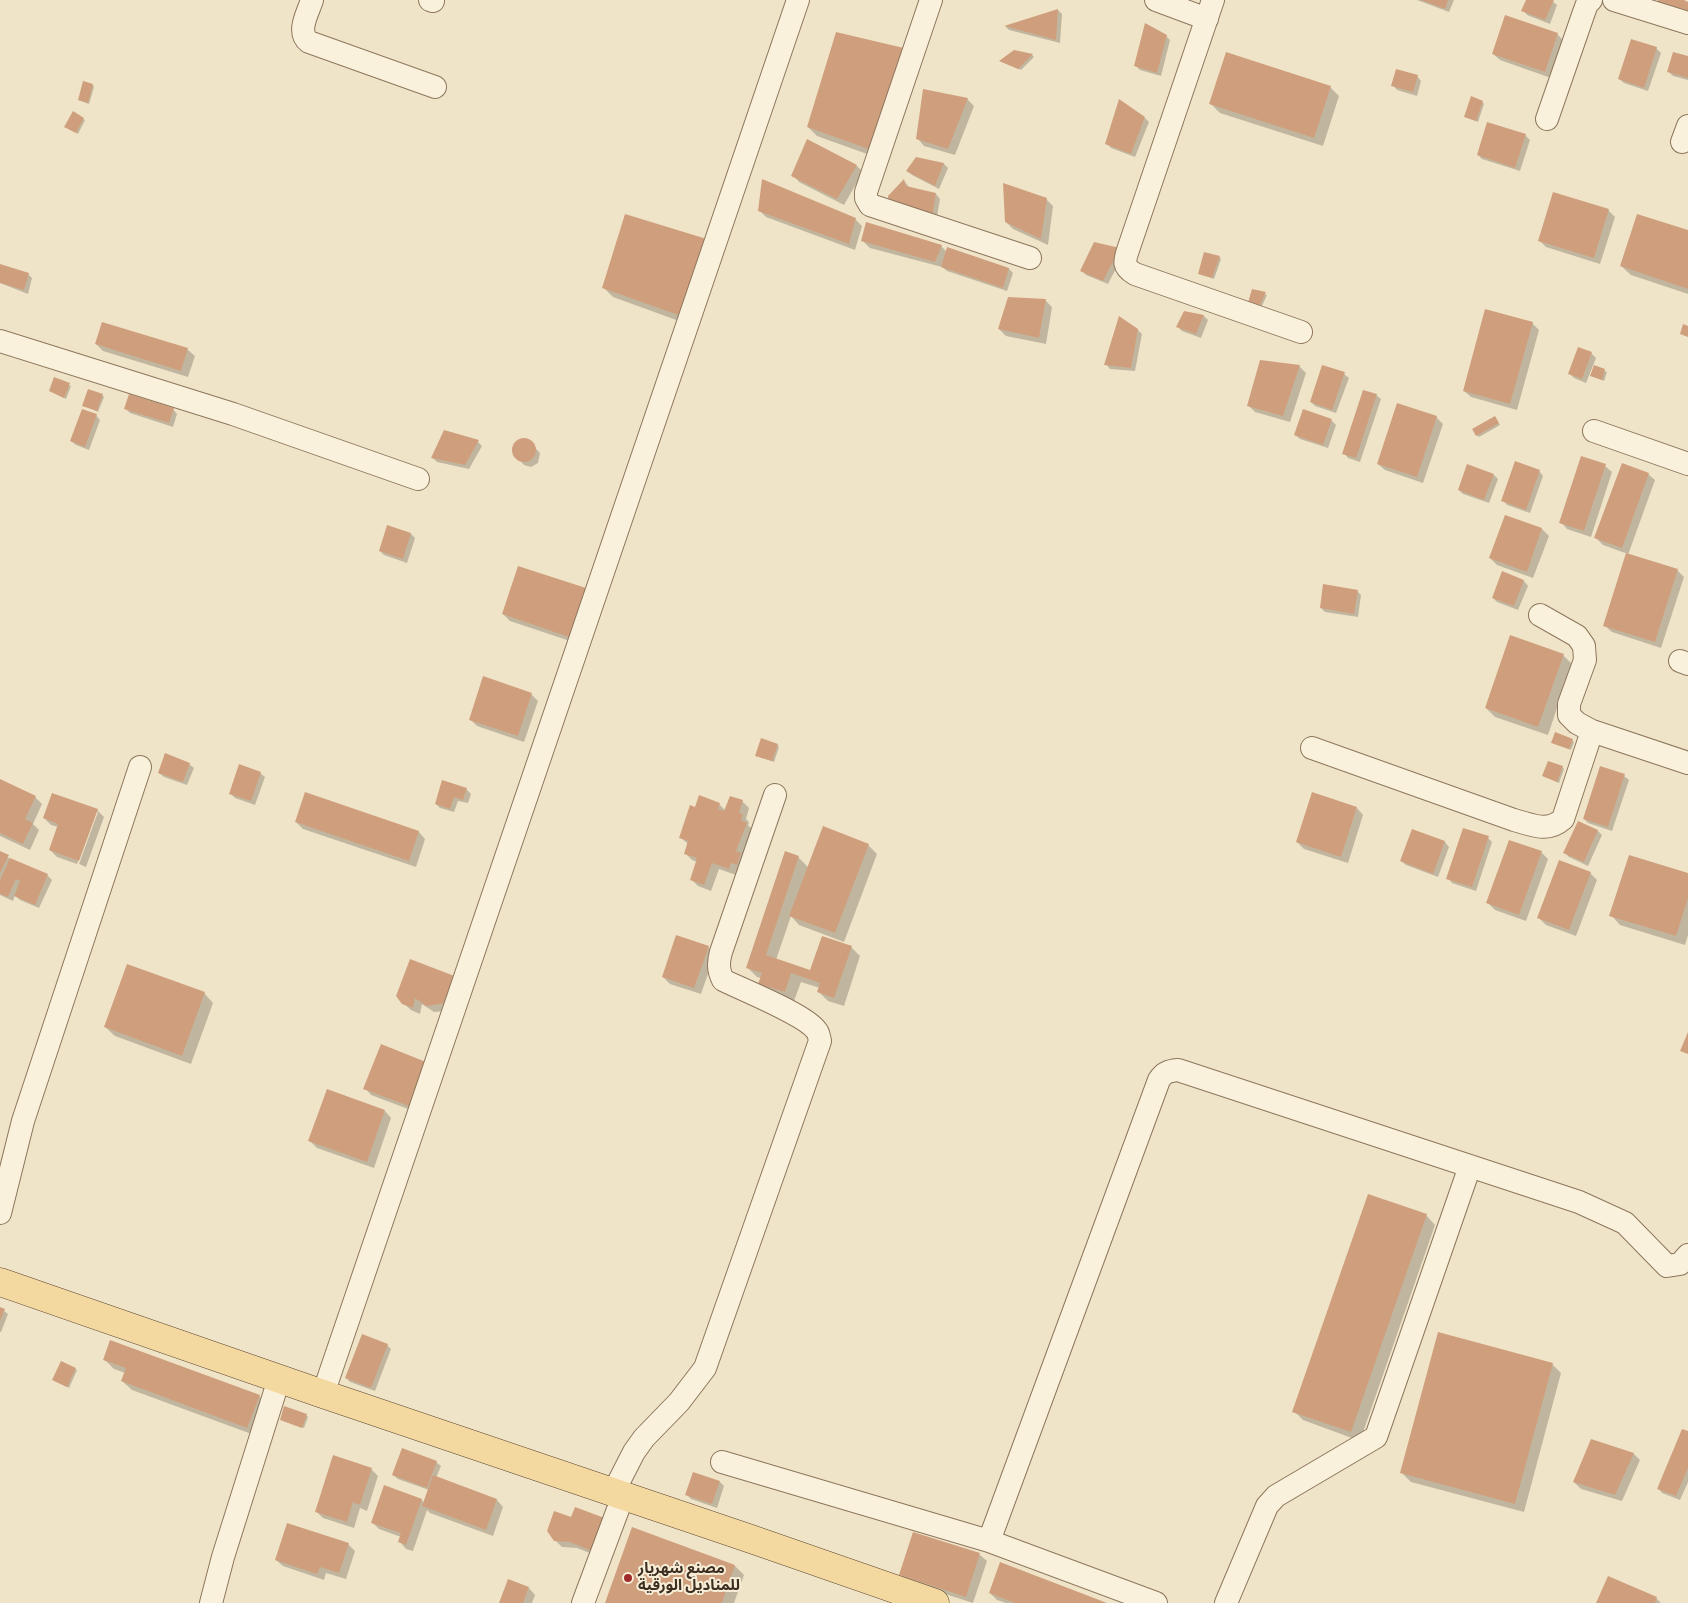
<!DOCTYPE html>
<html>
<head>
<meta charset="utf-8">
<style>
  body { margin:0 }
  canvas { display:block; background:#f0e4c8 }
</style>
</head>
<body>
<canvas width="1688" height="1603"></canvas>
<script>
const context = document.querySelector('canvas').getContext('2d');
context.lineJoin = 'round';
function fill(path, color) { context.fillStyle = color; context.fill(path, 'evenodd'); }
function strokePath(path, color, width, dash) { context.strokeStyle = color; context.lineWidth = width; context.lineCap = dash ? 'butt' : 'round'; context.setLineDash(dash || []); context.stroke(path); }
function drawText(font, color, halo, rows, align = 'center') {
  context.font = font + ' "Source Serif 4","Noto Sans Arabic",serif'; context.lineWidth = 4; context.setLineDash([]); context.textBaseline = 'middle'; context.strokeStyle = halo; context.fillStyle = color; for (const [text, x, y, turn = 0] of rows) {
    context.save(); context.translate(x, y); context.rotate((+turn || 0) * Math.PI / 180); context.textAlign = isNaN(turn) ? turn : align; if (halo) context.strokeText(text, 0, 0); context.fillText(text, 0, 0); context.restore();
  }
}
const shadow = new Path2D(`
  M1417 0H1454L1449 12Z
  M1527 0H1551L1557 5 1550 24 1527 15 1523 10Z
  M1058 10 1062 14 1060 43 1009 30 1006 27Z
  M837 34 881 159 817 136 808 127Z
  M1557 34 1564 41 1551 78 1500 60 1493 54Z
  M1166 36 1170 40 1161 76 1140 70 1136 66Z
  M1656 48 1661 53 1648 91 1624 83 1619 79Z
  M1014 51 1032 55 1034 57 1021 70 1003 62Z
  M1688 57V80L1673 76 1668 71Z
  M1417 76 1421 81 1417 96 1397 90 1393 85Z
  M93 85 94 87 89 104 81 101 79 100Z
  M1330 87 1339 96 1323 146 1220 113 1211 104Z
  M967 99 974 106 955 155 924 146 918 139Z
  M1482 102 1484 104 1478 122 1465 117Z
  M1145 118 1149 122 1135 157 1111 148 1107 143Z
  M83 119 85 120 78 134 66 127Z
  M1525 135 1530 140 1520 171 1482 159 1478 155Z
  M808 141 857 166 863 172 844 205 799 182 793 175Z
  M916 158 944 164 948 168 939 189 912 175 907 171Z
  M904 181 909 187 936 194 940 199 936 222 894 215Z
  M1046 199 1053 206 1048 245 1013 229 1006 222Z
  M759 210 855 219 862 226 855 250 766 217Z
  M1608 210 1615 217 1600 264 1546 247 1539 240Z
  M626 215 690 325 613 297 604 288Z
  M1688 232V294L1631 275 1621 266Z
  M863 241 941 246 947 252 1009 269 1013 273 1007 291 947 271 942 267 870 248Z
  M1124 253 1108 284 1086 275 1082 271Z
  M1219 257 1221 259 1214 279 1200 274Z
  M0 265 28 274 32 278 28 294 0 283Z
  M1252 291 1267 295 1260 310Z
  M1045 300 1052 307 1046 344 1006 336 999 329Z
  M1185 312 1204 316 1208 320 1201 338 1182 331 1178 327Z
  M1532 323 1539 330 1517 410 1471 397 1464 391Z
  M102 324 188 350 195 356 188 377 103 351 96 344Z
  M1137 329 1142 334 1135 371 1110 369 1106 364Z
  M1591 353 1596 358 1586 383 1574 378 1570 374Z
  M1299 366 1306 373 1290 422 1255 412 1248 405Z
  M1595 367 1607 372 1604 381 1592 376Z
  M1344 374 1349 378 1336 413 1315 406 1311 402Z
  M69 385 71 386 66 399 50 391Z
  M102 395 104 397 98 412 84 405Z
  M1376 395 1381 399 1360 462 1348 458 1344 453Z
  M126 409H173L177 414 173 427 130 413Z
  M1304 411 1332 421 1336 425 1328 448 1300 439 1295 435Z
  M96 415 100 420 89 450 76 445 71 441Z
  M1436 417 1443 424 1423 483 1385 470 1378 464Z
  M1496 419 1500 425 1479 437 1477 435Z
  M444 432 478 442 482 446 469 469 437 462 433 458Z
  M521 440H528L540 453 538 463 531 467 524 465 514 454V447Z
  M1605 466 1612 472 1591 537 1567 529 1561 522Z
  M1539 471 1543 476 1530 513 1507 505 1503 500Z
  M1648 474 1655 480 1628 555 1677 570 1684 577 1661 648 1612 632 1605 626 1628 554 1603 545 1596 538Z
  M1494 475 1498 479 1489 503 1463 494 1459 490Z
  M1505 516 1542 529 1549 536 1533 578 1497 565 1490 558Z
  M388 527 411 534 415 538 407 563 384 555 380 551Z
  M519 567 579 644 510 621 503 614Z
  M1503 573 1524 581 1528 586 1518 610 1497 602 1493 598Z
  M1357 591 1361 595 1358 617 1325 612 1321 608Z
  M1563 655 1572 664 1548 735 1495 717 1486 708Z
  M531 694 538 701 524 742 477 726 470 719Z
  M1572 740 1574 742 1571 750 1555 744Z
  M777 745 779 747 774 762 757 756Z
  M189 764 194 768 187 785 164 777 159 773Z
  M1562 767 1564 769 1559 783 1544 776Z
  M260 773 265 777 255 805 235 798 231 794Z
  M1624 776 1629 780 1612 831 1588 823 1584 819Z
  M0 780 35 797 42 804 33 824 39 830 30 850 0 836Z
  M466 789 471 794 468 803 458 801 454 812 440 808 436 804Z
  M731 797 743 802 749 808 746 819 749 822 748 825 753 830 736 875 719 869 711 891 698 886 691 879 697 862 692 860 685 853 688 844 680 837 696 808 719 804 726 811Z
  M1357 808 1363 815 1348 863 1304 849 1297 842Z
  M97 810 104 817 86 867 79 864 98 812H95L77 864 57 857 50 850 58 827 51 825 44 818Z
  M296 822 419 832 425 839 416 867 303 829Z
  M1579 822 1598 831 1602 835 1588 866 1569 857 1565 853Z
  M1413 830 1445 842 1449 847 1438 877 1406 865 1401 861Z
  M1488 838 1492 842 1476 891 1452 883 1448 878Z
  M1510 841 1542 853 1548 859 1526 921 1495 910 1488 903Z
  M868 845 877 854 844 942 799 925 791 916 776 960 811 971 851 947 860 956 844 1006 828 1001 819 992 820 988 801 982 794 1001 769 993 760 983 761 978 757 977 747 967 798 857 808 867Z
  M0 852 12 860 47 875 52 880 39 908 20 900 15 895 13 901 0 895Z
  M1590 873 1597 880 1576 936 1546 925 1539 918Z
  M1688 875V935L1685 945 1620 925 1611 915Z
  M708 947 715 954 701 994 670 984 663 977Z
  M410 961 454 1010 434 1012 422 1004 420 1014 411 1010 403 1003Z
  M204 993 213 1003 191 1064 115 1036 105 1027Z
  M426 1063 416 1112 371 1095 365 1088Z
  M385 1111 391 1118 374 1168 317 1148 310 1141Z
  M1426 1215 1435 1225 1360 1441 1303 1420 1294 1411Z
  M0 1308 8 1314 1 1332H0Z
  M387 1345 391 1349 375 1391 350 1382 346 1378Z
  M105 1360 259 1396 268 1405 257 1436 132 1390 122 1381 125 1373 114 1369Z
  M1552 1364 1561 1373 1524 1512 1411 1482 1401 1472Z
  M75 1369 77 1370 69 1388 55 1381Z
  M306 1415 308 1417 304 1428 281 1420Z
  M1688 1433V1482L1680 1500 1662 1493 1658 1488Z
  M1634 1454 1640 1460 1622 1501 1581 1489 1574 1482Z
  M436 1462 441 1466 436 1478 497 1500 503 1507 493 1536 430 1513 427 1510 413 1551 406 1549 400 1542 401 1537 379 1529 372 1522 385 1487 422 1500 424 1503 429 1490 398 1479 393 1475Z
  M371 1469 378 1476 367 1511 360 1508 354 1528 323 1518 317 1512Z
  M720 1482 724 1486 717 1508 691 1499 687 1495Z
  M555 1512 605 1559 577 1548 562 1547 555 1540Z
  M633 1529 735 1566 744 1575 734 1603H606Z
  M914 1533 980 1555 987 1561 973 1603 908 1582 901 1575Z
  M348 1544 355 1551 346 1579 326 1573 324 1580 283 1566 276 1560Z
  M529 1588 535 1595 532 1603H501Z
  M990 1593 1104 1603H1006L997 1600Z
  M1656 1598 1661 1603H1597Z`);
const building = new Path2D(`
  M1421 0H1448L1445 9Z
  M1526 0H1554L1545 20 1521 11Z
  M1658 0H1684L1688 2V16L1655 7Z
  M1058 9 1056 40 1004 26Z
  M1505 15 1558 33 1545 72 1492 54Z
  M1145 23 1167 35 1157 73 1134 66Z
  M836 32 908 49 871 150 807 127Z
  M1631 39 1657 47 1644 88 1618 79Z
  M1014 50 1033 54 1018 69 999 61Z
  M1226 52 1331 86 1314 138 1209 104Z
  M1673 52 1688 56V78L1667 72Z
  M1396 69 1418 75 1413 92 1391 86Z
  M83 81 93 84 88 103 78 100Z
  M923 89 968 98 948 149 916 139Z
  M1471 96 1483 101 1476 121 1464 117Z
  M1119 99 1145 117 1131 154 1105 144Z
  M73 111 84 118 76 133 64 127Z
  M1487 122 1526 134 1515 168 1477 155Z
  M807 139 857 165 837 199 791 176Z
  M916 157 944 163 935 186 906 171Z
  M762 179 856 218 849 244 758 211Z
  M904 179 906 186 936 193 932 218 889 211 888 196Z
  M1003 183 1047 198 1041 239 1005 222Z
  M1553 192 1609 209 1594 258 1538 241Z
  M625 214 710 240 681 316 602 288Z
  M1637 214 1688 230V289L1620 266Z
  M866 222 942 245 935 262 861 241Z
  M1094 242 1120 248 1103 281 1080 271Z
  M947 247 1009 268 1003 288 941 267Z
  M1204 252 1220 256 1212 278 1198 274Z
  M0 264 29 273 24 290 0 283Z
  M1252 289 1266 292 1258 309 1247 306Z
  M1008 297 1046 299 1039 338 998 329Z
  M1485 309 1533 322 1510 404 1463 391Z
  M1184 311 1204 315 1196 334 1176 327Z
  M1119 316 1138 329 1131 368 1104 365Z
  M102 322 188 348 181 371 95 344Z
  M1683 324 1688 326V337L1680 334Z
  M1578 347 1592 352 1582 379 1568 374Z
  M1260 360 1300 365 1283 416 1247 406Z
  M1322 365 1345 372 1332 410 1310 402Z
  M1594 365 1605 369 1602 380 1590 376Z
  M54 377 70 383 64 398 49 391Z
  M88 389 103 394 97 411 82 406Z
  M1363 390 1377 394 1356 458 1342 454Z
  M129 394 174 408 169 423 124 409Z
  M1397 403 1437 416 1417 477 1377 464Z
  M82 409 97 414 85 447 70 441Z
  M1303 409 1332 419 1323 445 1294 435Z
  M1495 416 1499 423 1476 436 1472 429Z
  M444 430 479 440 465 465 431 458Z
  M512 450a12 12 0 1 1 24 0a12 12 0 1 1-24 0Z
  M1581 456 1606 464 1584 531 1559 523Z
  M1515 461 1540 470 1526 510 1501 501Z
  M1622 463 1649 473 1622 548 1594 538Z
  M1467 464 1494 474 1484 500 1458 490Z
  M1505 515 1542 528 1527 572 1489 558Z
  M387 525 411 533 403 559 379 551Z
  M1626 553 1678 569 1655 642 1603 626Z
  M518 566 589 589 572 638 502 614Z
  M1502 571 1524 580 1514 606 1492 598Z
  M1323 584 1358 590 1354 614 1320 608Z
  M1510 635 1564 654 1538 727 1485 708Z
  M483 676 532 693 518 736 469 720Z
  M1555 732 1573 739 1569 749 1551 743Z
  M761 738 778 744 772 761 755 756Z
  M165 753 190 763 183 782 158 773Z
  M1548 761 1563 766 1557 782 1542 776Z
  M239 764 261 772 251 801 229 794Z
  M1600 766 1625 774 1608 827 1583 819Z
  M0 779 36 796 25 819 33 823 23 844 0 833Z
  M442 780 467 788 463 800 454 797 450 809 435 804Z
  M305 792 419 831 409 861 295 822Z
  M1312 792 1357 807 1341 857 1296 842Z
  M52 793 98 809 79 861 49 850 58 824 43 818Z
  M699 795 720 803 718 809 724 811 730 796 743 800 739 813 743 814 741 820 747 823 736 851 741 853 737 865 731 863 729 869 712 863 704 885 690 880 697 858 684 854 688 841 679 838 690 805 695 807Z
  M1578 821 1598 830 1584 862 1563 853Z
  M823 826 869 844 835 933 789 916Z
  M1463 828 1489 836 1472 887 1446 879Z
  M1412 829 1445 841 1433 874 1400 861Z
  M1509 840 1542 851 1519 915 1486 903Z
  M0 851 9 855 0 873Z
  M785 851 799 856 766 955 810 970 822 936 852 946 834 998 817 992 820 983 791 973 785 992 758 984 762 973 746 968Z
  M1629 855 1688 873V898L1676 936 1609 916Z
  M10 858 48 874 35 905 14 896 20 881 16 879 8 897 0 894V880Z
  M1559 860 1591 872 1569 930 1537 918Z
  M676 935 709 946 694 988 662 977Z
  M410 959 457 977 448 1003 426 1006 415 998 413 1008 402 1004 396 996Z
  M127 964 205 992 182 1056 104 1027Z
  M1688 1032V1054L1680 1051Z
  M381 1044 426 1062 409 1106 363 1089Z
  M327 1089 385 1110 367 1162 308 1141Z
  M1368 1194 1427 1214 1351 1432 1292 1412Z
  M0 1307 5 1309 0 1321Z
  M1438 1332 1553 1363 1515 1504 1400 1473Z
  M362 1334 388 1344 371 1388 345 1378Z
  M110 1340 260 1395 247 1428 121 1381 126 1368 103 1360Z
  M61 1361 76 1368 67 1387 52 1380Z
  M284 1406 307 1414 302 1428 280 1420Z
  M1682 1429 1688 1431V1468L1676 1496 1657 1489Z
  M1591 1439 1634 1453 1615 1495 1573 1482Z
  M402 1448 437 1461 427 1488 392 1475Z
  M333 1455 372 1468 360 1505 353 1502 347 1522 315 1512Z
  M693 1472 720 1481 712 1504 685 1495Z
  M433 1475 497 1499 486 1530 422 1506Z
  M384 1485 422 1499 406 1545 398 1542 401 1533 371 1523Z
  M575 1507 610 1520 598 1553 569 1542 554 1541 547 1531 554 1511 571 1517Z
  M287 1523 349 1543 339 1573 320 1567 317 1574 275 1560Z
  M632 1527 735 1565 722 1603H605Z
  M913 1532 980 1553 966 1597 899 1575Z
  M1000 1562 1107 1603H1015L989 1593Z
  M1608 1576 1657 1597 1655 1603H1596Z
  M508 1579 529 1587 523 1603H499Z`);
const minor = new Path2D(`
  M312 0C308 13 296 32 309 42L435 87
  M430 0 433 1
  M931 0 866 192V198L870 205 1030 258
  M1156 0 1207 19
  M1213 0 1128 250C1124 262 1123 267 1135 274L1301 332
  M1614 0 1688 23
  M1547 119 1583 15 1587 4 1591 0
  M1682 142 1688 126
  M0 341 233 414 418 479
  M1594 431 1688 464
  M1540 615 1577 636 1584 646 1585 660 1569 704V715L1577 723 1592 731
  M1680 661 1688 664
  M1312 748 1514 820C1533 825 1547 833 1563 819L1592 731 1688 763
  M0 1213 23 1121 140 767
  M323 1394 798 0
  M722 1462 989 1541 1156 1603
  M613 1493 634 1452 644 1438 679 1402 705 1368 820 1041C819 1037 819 1033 816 1030 804 1014 743 990 723 980 718 970 718 963 721 952L775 795
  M989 1541 1159 1080C1164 1072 1169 1071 1178 1070L1579 1202 1625 1223 1667 1266 1680 1264 1688 1255
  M211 1603 223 1557 279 1379
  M583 1603 623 1496
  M1226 1603 1267 1506 1276 1496 1376 1437 1470 1166`);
const major = new Path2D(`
  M0 1282 323 1394 751 1539 935 1603`);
const markers = [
  [628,1578,5,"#9e2a2b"]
];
const poiNames = [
  ["مصنع شهريار",638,1569],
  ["للمناديل الورقية",638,1586]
];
fill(shadow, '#0003');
fill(building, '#cf9f7d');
strokePath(minor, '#8d765c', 24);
strokePath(major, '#5b4430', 29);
strokePath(minor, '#faf1dc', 22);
strokePath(major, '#f3d9a0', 28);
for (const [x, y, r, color] of markers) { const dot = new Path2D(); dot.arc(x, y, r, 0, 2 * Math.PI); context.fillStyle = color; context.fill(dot); strokePath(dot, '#f7eed8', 2); }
drawText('bold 15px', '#3d2e20', '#f7eed8', poiNames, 'left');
</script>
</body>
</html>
